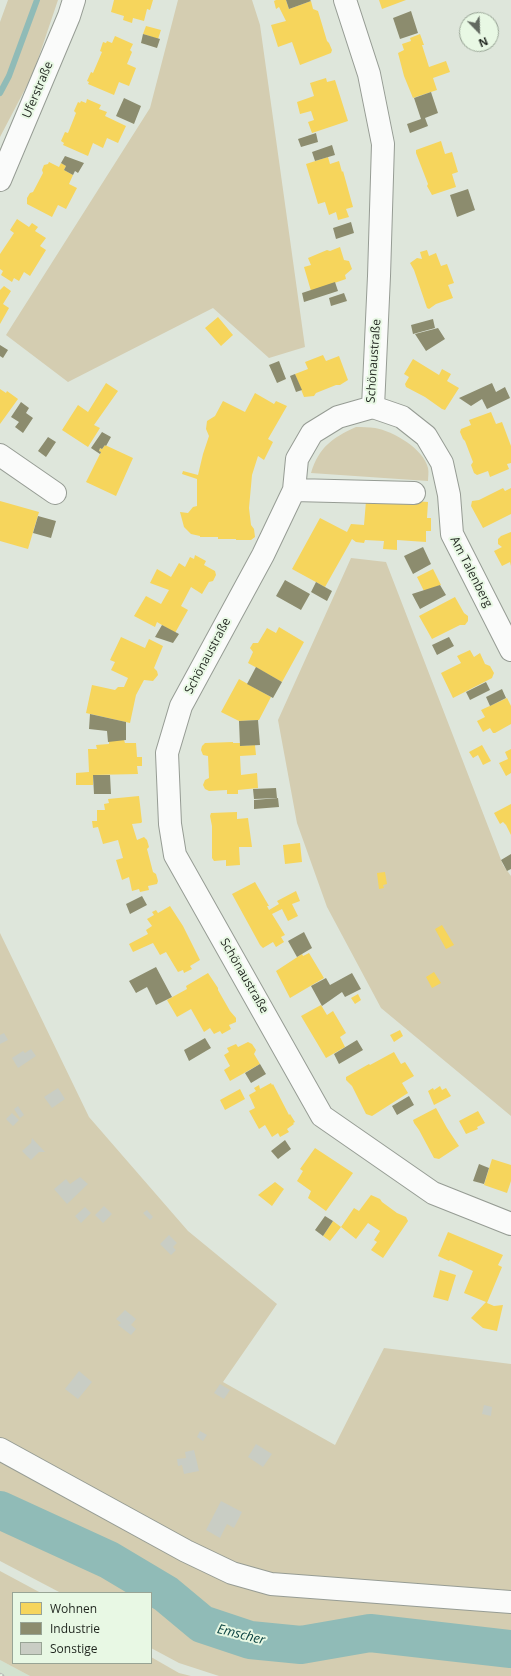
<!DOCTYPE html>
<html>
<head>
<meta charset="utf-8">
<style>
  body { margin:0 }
  #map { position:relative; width:511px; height:1676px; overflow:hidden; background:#dee6db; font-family:"Open Sans",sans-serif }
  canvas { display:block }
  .legend { position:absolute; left:12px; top:1592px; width:140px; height:72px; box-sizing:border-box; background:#e8f8e4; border:1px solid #98a495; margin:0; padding:5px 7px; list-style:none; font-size:12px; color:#1f251e }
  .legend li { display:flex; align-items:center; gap:8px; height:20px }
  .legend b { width:20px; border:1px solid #98a495 }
  .north { position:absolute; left:459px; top:12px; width:40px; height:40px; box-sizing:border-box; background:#e8f8e4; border:1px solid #98a495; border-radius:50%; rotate:157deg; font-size:11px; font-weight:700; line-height:16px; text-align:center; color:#1f251e }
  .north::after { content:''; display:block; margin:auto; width:14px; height:18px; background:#626960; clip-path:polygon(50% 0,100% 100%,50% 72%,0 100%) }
</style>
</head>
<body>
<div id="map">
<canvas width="511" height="1676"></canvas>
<ul class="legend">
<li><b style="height:11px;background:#f6d55c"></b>Wohnen</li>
<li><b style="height:11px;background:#8c8c6e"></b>Industrie</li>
<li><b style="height:11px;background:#c9cdc4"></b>Sonstige</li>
</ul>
<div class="north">N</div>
</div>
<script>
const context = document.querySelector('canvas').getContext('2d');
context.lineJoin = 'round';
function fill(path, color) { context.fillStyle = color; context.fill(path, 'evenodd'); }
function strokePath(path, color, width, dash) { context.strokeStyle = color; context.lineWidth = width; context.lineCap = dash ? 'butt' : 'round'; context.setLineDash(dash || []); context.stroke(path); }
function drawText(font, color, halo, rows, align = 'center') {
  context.font = font + ' "Open Sans",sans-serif'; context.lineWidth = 4; context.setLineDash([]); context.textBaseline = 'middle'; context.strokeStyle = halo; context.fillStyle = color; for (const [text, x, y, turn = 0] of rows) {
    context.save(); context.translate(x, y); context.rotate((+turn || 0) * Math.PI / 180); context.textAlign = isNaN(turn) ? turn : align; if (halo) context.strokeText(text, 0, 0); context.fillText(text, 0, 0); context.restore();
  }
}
const built = new Path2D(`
  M0 1660 30 1676H0Z`);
const green = new Path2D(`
  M8 0H58L33 74 0 137V22Z
  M178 0H252L260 25 305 347 269 358 213 308 68 382 6 335 150 108Z
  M356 427C362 427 369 427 375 428 393 431 424 449 428 468 429 472 428 477 428 481L311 473C319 447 332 438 356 427Z
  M351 558 386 562 503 865 511 876V1116L381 1008 327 907 297 823 278 720Z
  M0 933 89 1117 188 1231 277 1304 223 1382 335 1445 384 1348 511 1364V1594L509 1591 498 1589 495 1593 471 1592 468 1587 394 1585 391 1582 381 1581 378 1584 322 1580 319 1576 266 1574 264 1571 253 1569 213 1556 211 1551 202 1547 197 1549 0 1437Z
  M0 1459 89 1511 160 1548 232 1581 511 1609V1676H219L179 1663 151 1648V1593H61L0 1561Z
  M0 1571 41 1593H13V1663H151V1657L179 1673 191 1676H30L0 1660Z`);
const homes = new Path2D(`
  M114 0H153L150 10 147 9 144 21 133 18 132 23 123 20 124 16 111 12Z
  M276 0H286L289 9 311 1 313 9 318 11 327 41 329 43 332 50 331 53 300 65 292 42 278 47 271 25 286 21 279 7 276 9 274 1Z
  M379 0H406L382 9Z
  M146 26 161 30 158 39 143 34Z
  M420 34 424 45H422L429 67 446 61 450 72 433 78 437 90 413 98 404 76 398 53 404 50 402 44 411 41 410 38Z
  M115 36 133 44 130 50 132 52 127 64 136 68 129 86 119 82 114 95 88 84 89 82 87 81 91 72 93 73 102 52 100 51 103 42 106 43 107 41 112 43Z
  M326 78 327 82 335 80 348 121 312 133 308 122 314 120 311 111 300 114 297 102 314 96 310 83Z
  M87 99 101 105 99 109 107 112 105 116 126 126 118 143 107 138 103 148 93 143 88 156 63 145 64 143 61 141 65 132 68 133 76 113 74 111 78 102 80 103 81 101 86 103Z
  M441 141 445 154 452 152 458 172 452 174 456 187 432 195 427 186 428 184 416 153V150Z
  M328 157 330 164 339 161 342 172 343 171 353 207 346 209 349 217 338 220 336 212 329 215 325 202 318 204 306 164Z
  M49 162 59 167 61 163 66 166 64 170 73 175 69 184 77 188 66 209 58 205 52 217 27 204V198L30 193 33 192 43 173 42 170 44 165 48 164Z
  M17 219 29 227 32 223 38 227 35 231 46 238 40 246 46 250 30 276 24 272 19 281 14 278 12 282 1 275 3 271 0 269V254L14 233 10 230Z
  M340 247 344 260 349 261 352 269 345 275 346 279 311 291 304 267 311 265 308 258 327 250 330 251Z
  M427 250 429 256 436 253 441 266 447 264 454 283 448 285 453 298 436 304 429 309 427 308 414 270 410 263 417 258 422 259 420 252Z
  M4 286 11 291 3 304 9 308 0 324V290Z
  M218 317 233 335 221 346 205 328Z
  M323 355 326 361 339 356 348 380 340 385H336L316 393 314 396 304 397 295 374 308 369 305 362Z
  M413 359 439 375 442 369 451 374 447 381 459 388 445 410 442 409 425 397 406 387 405 384 409 377 404 374Z
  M106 383 118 391 94 425 100 428 88 447 62 430 78 405 88 412Z
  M0 389 6 393 7 391 18 399 0 424Z
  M255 393 274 404 276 401 287 406 268 439 273 442 264 460 258 456 252 475 249 508 251 525 254 529 255 537 251 540H236V539H218V537H200V536L191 534 184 527 180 512 188 513 193 507 197 506V479L182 474 183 471 198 475 203 454 209 436 206 429 207 421 215 416 223 401 245 412Z
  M491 412 496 424 502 422 511 446V463L507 464 509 469 490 477 488 471 477 475 474 473 471 465 473 462 465 441 463 439 460 432 461 429 471 425 469 420Z
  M105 445 133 458 116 496 86 482 101 452 99 451 100 448 102 449Z
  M503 488 505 491 511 488V514L483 528 471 506 472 501 479 500Z
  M400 500 428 502 427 518H431V531H426V542L397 540V550L383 549 384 541 365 540 364 543 356 542 352 539 325 587 292 569 320 518 347 532 351 524 364 525 366 501Z
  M0 501 39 512 28 549 0 541Z
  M511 532V566L510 562 502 566 494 551 502 547 498 544V539L501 536Z
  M195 555 206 561 204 565 215 571 216 575 213 581 209 582 202 594 191 587 181 606 188 610 175 633 157 622 155 627 134 616 146 596 161 604 169 590 150 583 157 569 171 577 179 563 185 567 190 557 194 559Z
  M433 569 441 585 424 591 417 577Z
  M455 597 464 613 468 616V621L465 625H460L432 639 419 616Z
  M279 627 304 642 282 682 248 663 253 652 250 648 253 643H258L267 628 276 633Z
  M121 637 145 648 149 639 163 646 154 668 157 671 158 675 153 681 144 680 136 695 130 723 86 713 92 685 115 690 118 687H124L128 678 111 670 115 662 110 660Z
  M470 650 474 657 480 653 485 664 490 666 494 673 492 678 453 698 441 673 461 663 457 656Z
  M239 679 271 697 259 720 239 721 221 712Z
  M507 698 511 706V724L495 733H493L490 728 483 732 477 721 485 717 481 710Z
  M109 740H124L125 743H136L137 757H142V766H137L138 774 93 775V785H76V773L89 772 88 749H97L96 745 109 744Z
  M233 742V743H240V746L255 745 256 755 240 756 241 775 257 773 258 788 238 790V794H227V790L209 791 205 789 203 785 205 780 209 778 208 756 203 755 201 750 202 746 205 743Z
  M482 745 491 761 483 765 478 755 473 758 469 752Z
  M511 749V773L506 776 499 763 508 759 505 752Z
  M139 796 142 822 141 823 132 824 137 840 144 837 147 840 149 847 147 849 153 872 156 874 158 881 157 884 148 886 149 890 140 892 139 889 132 891 129 877 122 880 116 860 123 858 118 840 103 844 98 827 93 828 92 821H97V810H105L104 804 109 803 108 799Z
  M511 804V835L506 825 503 822 500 824 494 813Z
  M237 812V819L248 818 252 847H239L240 865 226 866V860L214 861 212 858V826L210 816 211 813Z
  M300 843 302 862 285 864 283 845Z
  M385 872 387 884 383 885 384 888 379 889 377 873Z
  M255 882 269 906H267L269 910 279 904 277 901 296 891 300 901 292 904 298 916 288 921 282 909 272 914 285 935 281 937 284 942 276 947 273 942 263 948 260 945 232 894Z
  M170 906 183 926 200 960 190 966 192 969 184 973 183 970 178 972 166 952 160 955 153 943 133 952 129 944 148 934 146 930 152 926 147 919 154 915 152 912 156 910 158 913Z
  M442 925 454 945 446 949 435 929Z
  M309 953 324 978 290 998 276 971 302 954 303 956Z
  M434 972 441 983 432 988 426 977Z
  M208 973 218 988V990L230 1011 236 1018V1022L229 1025 231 1029 222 1034 220 1031 214 1034 210 1028 204 1032 191 1009 177 1017 167 1000 187 989 186 986Z
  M358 994 361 1000 355 1004 351 998Z
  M321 1005 327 1015 333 1011 346 1033 340 1037 345 1047 326 1058 301 1016Z
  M400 1030 403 1036 394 1042 390 1035Z
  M248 1042 252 1044 256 1050 254 1054 260 1064 230 1081 224 1070 230 1066 224 1055 229 1052 227 1048 236 1044 238 1047Z
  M394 1052 401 1064 405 1062 414 1076 402 1083 408 1093 372 1116 366 1114 352 1086 346 1080V1077L369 1064 370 1065Z
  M271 1083 272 1085 273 1084 289 1115 290 1114 295 1122 293 1123 294 1124 287 1129 289 1132 280 1137 278 1133 272 1137 265 1125 259 1129 249 1111 255 1108 249 1095 256 1091 254 1088 259 1085 260 1089Z
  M440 1086 442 1090 446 1088 451 1096 434 1105 428 1091 433 1088 434 1090Z
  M240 1089 245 1099 225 1110 220 1100Z
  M436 1108 447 1128 459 1146 439 1159 434 1158 419 1130 414 1123 413 1120Z
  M478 1111 485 1123 477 1127 478 1129 466 1134 459 1121Z
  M315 1148 353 1173 326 1211 308 1198 311 1191 297 1181 303 1171 300 1169Z
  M492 1159 511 1165V1181L507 1193 484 1185Z
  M275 1182 284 1189 272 1206 258 1195Z
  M371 1195 380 1199 382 1202 397 1213 406 1217 408 1221 383 1258 371 1250 377 1242 374 1240 380 1231 368 1223 356 1239 341 1227 330 1241 323 1236 333 1221 341 1227 354 1208 359 1211Z
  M448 1232 503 1255 498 1265 502 1267 487 1303 494 1306 503 1305 497 1331 483 1328 471 1318 486 1302 464 1293 473 1271 450 1260 449 1261 438 1256Z
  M440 1270 456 1275 448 1301 433 1297Z`);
const industry = new Path2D(`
  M286 0H310L311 1 289 9Z
  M411 11 418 33 400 39 393 18Z
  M143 34 160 39 157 48 141 43Z
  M431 92 438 113 425 118 428 126 410 133 407 124 421 119 414 98Z
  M124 98 141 106 134 124 116 116Z
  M316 133 318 142 301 147 298 139Z
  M332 145 335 155 315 161 312 152Z
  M65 156 84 163 78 173 75 171 73 175 64 170 66 166 61 163Z
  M468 189 475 210 457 217 450 195Z
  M351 222 354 233 336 239 333 228Z
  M335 282 338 291 304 302 302 293Z
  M344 293 347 301 331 306 329 298Z
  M433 319 435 328 413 334 411 325Z
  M438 328 445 339 426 351 415 334Z
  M0 345 8 350 3 358 0 356Z
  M279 361 286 379 277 383 269 365Z
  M295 374 302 390 296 392 290 376Z
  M492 383 496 392 505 387 510 398 487 409 482 399 471 406 459 398Z
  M21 402 29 408 26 413 33 418 23 433 15 427 19 422 11 417Z
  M102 432 111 437 106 446 105 445 102 449 100 448 99 451 101 452 100 454 91 448Z
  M48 437 56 442 46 457 38 451Z
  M38 516 56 521 51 538 33 533Z
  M423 547 431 564 413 574 404 556Z
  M285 580 310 594 301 610 276 596Z
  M316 582 332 591 327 601 311 592Z
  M440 585 446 595 420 609 412 594Z
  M162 625 179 634 173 643 155 637Z
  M449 637 454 646 437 655 432 645Z
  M256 667 282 682 273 698 247 684Z
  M486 682 490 690 470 700 466 692Z
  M502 689 506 698 490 706 486 697Z
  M90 714 126 722V740L108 742 107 731 89 729Z
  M258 720 260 745 240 746 239 721Z
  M93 775H110L111 794H94Z
  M276 788 277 798 254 799 253 789Z
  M278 798 279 807 254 809V800Z
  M511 854V869L507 871 501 860Z
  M142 896 147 905 130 914 126 904Z
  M304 932 312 948 297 957 288 941Z
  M156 967 172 997 156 1005 147 987 136 993 129 981Z
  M352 973 361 989 345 997 342 992 322 1006 311 986 326 978 330 985Z
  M205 1038 211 1048 189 1061 184 1050Z
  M357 1040 363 1050 339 1064 334 1054Z
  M260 1064 266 1074 251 1083 245 1073Z
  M409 1096 414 1105 397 1115 392 1106Z
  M285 1140 291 1149 278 1159 271 1151Z
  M479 1164 489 1168 484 1184 473 1181Z
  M325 1216 333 1221 323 1236 315 1230Z`);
const stream = new Path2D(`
  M0 93 9 76 37 0`);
const river = new Path2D(`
  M0 1510 109 1560 166 1594 202 1624 250 1640 301 1645 370 1633 511 1649`);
const building = new Path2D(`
  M4 1033 8 1040 0 1044V1035Z
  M31 1049 36 1056 18 1068 12 1058 23 1051 25 1053Z
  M58 1088 65 1099 52 1108 44 1097Z
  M18 1106 24 1115 20 1118 14 1109Z
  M12 1113 19 1120 13 1126 6 1119Z
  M32 1138 45 1152H39L31 1160 22 1151 31 1143Z
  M80 1177 88 1184 67 1204 54 1189 66 1179 70 1184Z
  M104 1206 112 1214 103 1223 95 1215Z
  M85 1207 91 1213 81 1223 75 1216Z
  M147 1210 153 1217 150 1220 143 1213Z
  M169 1235 177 1243 173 1247 176 1250 171 1255 160 1244Z
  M125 1310 136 1319 131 1325 136 1329 131 1335 118 1325 121 1323 116 1319Z
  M79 1371 92 1382 78 1399 65 1389Z
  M220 1384 230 1390 224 1399 214 1393Z
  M484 1405 492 1407 491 1416 482 1414Z
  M200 1431 207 1435 203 1441 197 1437Z
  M256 1444 272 1454 263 1467 248 1457Z
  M194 1450 199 1471 184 1474 182 1465 178 1466 177 1459 186 1458 185 1452Z
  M221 1501 242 1512 234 1528 227 1524 220 1538 206 1530Z`);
const minor = new Path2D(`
  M345 0 369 74 383 144 379 276 373 407
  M0 180 69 16 74 0
  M373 407 338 417 312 433 297 459 294 490 263 555 181 706 167 753 170 824 175 855 322 1116 433 1193 511 1224
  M373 407 402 417 426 436 442 463 449 495 452 534 511 650
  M0 455 55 493
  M294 490 414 493
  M0 1449 186 1551 232 1573 271 1584 511 1602`);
const rail = new Path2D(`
  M0 1675 2 1676`);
const streetNames = [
  ["Uferstraße",38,90,-67],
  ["Schönaustraße",374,361,-86],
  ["Am Talenberg",471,572,63],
  ["Schönaustraße",208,656,-62],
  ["Schönaustraße",244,976,60]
];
const waterNames = [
  ["Emscher",241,1635,14]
];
fill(built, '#d3e2cf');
fill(green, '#d4cdb1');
fill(homes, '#f6d55c');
fill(industry, '#8c8c6e');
strokePath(stream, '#90bbb7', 6);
strokePath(river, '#90bbb7', 38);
fill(building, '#c9cdc4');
strokePath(minor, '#969c94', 24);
strokePath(minor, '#fafbfa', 22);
strokePath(rail, '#b7b9b6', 4.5);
strokePath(rail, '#e8f8e4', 3, [9]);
drawText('12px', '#1f251e', '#e8f8e4', streetNames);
drawText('italic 13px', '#08403f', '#e8f8e4', waterNames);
</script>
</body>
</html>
